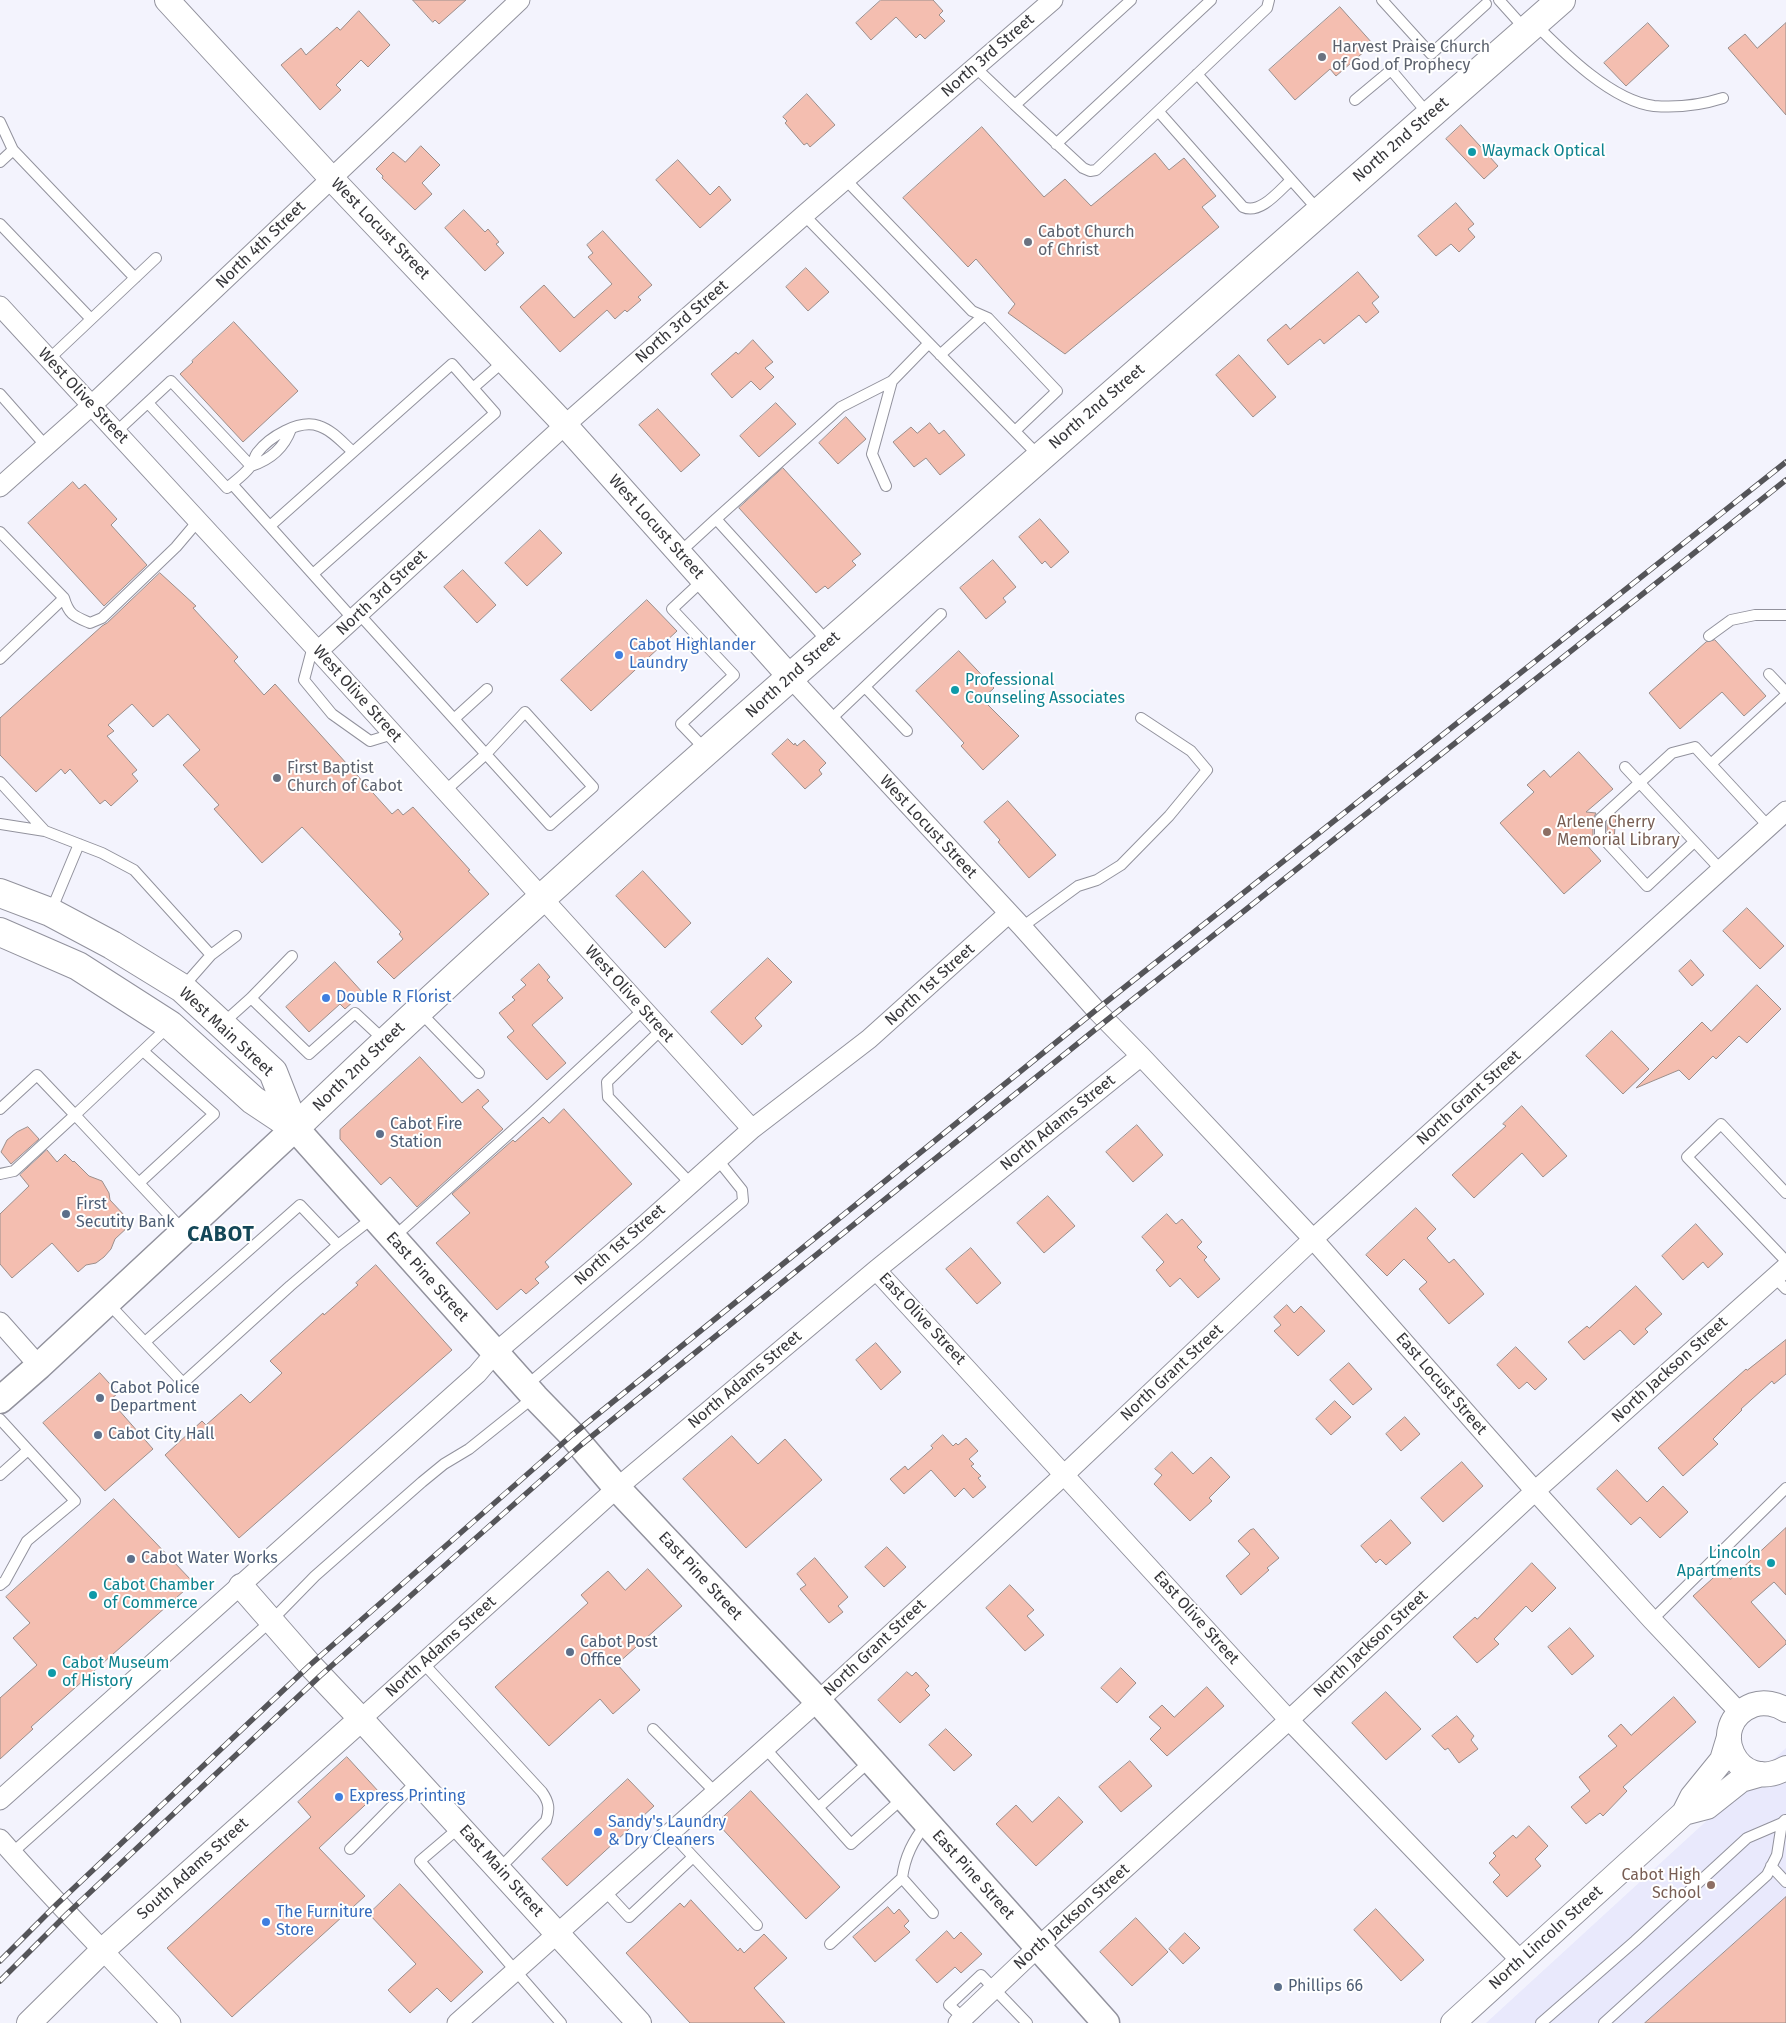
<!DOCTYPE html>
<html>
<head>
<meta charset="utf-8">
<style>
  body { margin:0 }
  canvas { display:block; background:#f3f3fd }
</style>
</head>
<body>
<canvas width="1786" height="2023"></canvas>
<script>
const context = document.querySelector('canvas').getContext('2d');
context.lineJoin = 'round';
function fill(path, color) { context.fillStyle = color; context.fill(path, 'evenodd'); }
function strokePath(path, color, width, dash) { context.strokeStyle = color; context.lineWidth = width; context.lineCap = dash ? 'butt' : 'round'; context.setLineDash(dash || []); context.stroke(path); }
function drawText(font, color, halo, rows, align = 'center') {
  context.font = font + ' "Fira Sans",sans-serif'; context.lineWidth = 4; context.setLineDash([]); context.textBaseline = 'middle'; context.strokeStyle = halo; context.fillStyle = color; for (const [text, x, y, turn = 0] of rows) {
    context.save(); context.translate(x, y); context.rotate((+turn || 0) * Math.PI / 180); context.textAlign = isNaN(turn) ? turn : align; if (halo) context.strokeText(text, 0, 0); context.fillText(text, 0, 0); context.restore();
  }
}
const built = new Path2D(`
  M1786 1748V2023H1486Z`);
const building = new Path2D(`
  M413 0H466L439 24 435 20 433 22Z
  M881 0H933L943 11 939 15 945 21 925 39 920 34 916 38 896 17 871 40 856 23Z
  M1340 7 1373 44 1336 76 1330 69 1295 100 1269 70Z
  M359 11 390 45 368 67 361 60 336 85 341 90 320 110 281 65 301 48 306 55 337 27 340 30Z
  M1648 23 1669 46 1626 86 1604 63Z
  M1786 23V115L1728 48 1745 34 1757 48Z
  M807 94 835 125 810 147 807 143 804 145 785 123 787 121 783 117Z
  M1461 125 1498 166 1484 179 1446 139Z
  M982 127 1044 197 1065 179 1091 206 1155 153 1169 170 1184 158 1216 196 1202 207 1219 227 1065 354 1008 313 1015 304 976 259 968 267 903 198Z
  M421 146 440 165 422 183 432 194 415 210 382 178 383 176 376 169 393 152 405 162Z
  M678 160 710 195 719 186 731 200 700 228 656 180Z
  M1456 203 1474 224 1468 229 1475 237 1459 252 1451 244 1436 256 1418 236Z
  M464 210 485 232 488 229 499 242 496 244 504 253 485 271 445 228Z
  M603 231 652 285 638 297 641 300 627 312 625 310 615 319 607 310 560 352 520 307 544 285 574 318 612 284 588 257 593 253 587 245Z
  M806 268 829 292 808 311 786 287Z
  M1358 272 1379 297 1372 303 1379 312 1366 323 1359 315 1324 344 1320 339 1288 365 1267 340 1286 324 1290 329Z
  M234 322 298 391 243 442 180 374 193 362 192 361Z
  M753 340 773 362 765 368 774 377 760 390 751 381 732 398 711 374 736 352 738 354Z
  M1239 355 1276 397 1253 417 1216 375Z
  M776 403 796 424 759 457 740 436Z
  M658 409 700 455 681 472 639 425Z
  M846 417 866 439 838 464 819 443Z
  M930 423 939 434 944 430 965 455 940 475 926 458 914 467 893 442 911 427 917 433Z
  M783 468 861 554 852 561 856 565 828 589 825 586 816 593 739 508Z
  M73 482 79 489 85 484 117 519 111 525 147 565 104 606 28 523Z
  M1040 519 1069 552 1051 568 1045 561 1042 564 1019 537Z
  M540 530 562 553 527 586 505 563Z
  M993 560 1016 587 1003 598 1006 602 986 619 960 588Z
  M463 570 496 605 477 623 444 587Z
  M160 573 196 606 193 608 238 657 234 661 264 695 275 684 392 814 398 809 403 815 413 807 470 870 468 871 489 894 394 979 377 962 403 939 399 934 401 932 302 827 262 863 214 809 219 805 183 765 200 750 168 714 153 727 132 704 108 725 114 731 107 736 137 770 132 774 138 781 111 806 105 800 100 804 70 769 65 774 61 769 36 792 0 755V718L102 626 107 623Z
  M647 600 677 631 591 711 561 680Z
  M1715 640 1766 696 1744 716 1722 692 1680 729 1649 693 1706 642Z
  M959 651 994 688 982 699 1019 736 983 770 961 746 964 743 916 691Z
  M788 739 794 745 795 743 797 746 804 740 826 763 819 770 822 774 805 789 772 754Z
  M1579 752 1613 789 1586 812 1596 813 1593 819V835L1598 843 1584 842 1601 861 1564 894 1500 823 1534 792 1527 785 1544 770 1550 777Z
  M1008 801 1056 855 1029 878 998 842 1000 840 984 822Z
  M1615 814H1616L1614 840 1607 832V822Z
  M643 871 691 923 665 948 616 896Z
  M1747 908 1784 946 1760 969 1723 931Z
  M768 958 792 982 755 1018 762 1026 742 1045 711 1012Z
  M1691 960 1704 975 1692 986 1679 971Z
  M335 962 363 993 345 1009 340 1004 309 1032 286 1007Z
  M539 964 550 977 547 980 563 998 532 1025 566 1063 547 1080 507 1037 514 1031 499 1013 515 1000 512 997 526 985 521 980Z
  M1757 985 1781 1009 1747 1043 1739 1036 1716 1059 1713 1056 1689 1080 1679 1070 1636 1088 1702 1022 1711 1031Z
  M1612 1031 1649 1069 1623 1094 1586 1056Z
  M420 1057 462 1103 478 1089 489 1101 482 1107 503 1129 417 1207 390 1177 381 1185 340 1139V1130Z
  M1522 1106 1567 1156 1543 1177 1522 1153 1474 1198 1452 1175 1506 1126 1503 1124Z
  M564 1109 632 1184 545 1262 549 1267 535 1279 539 1283 526 1294 521 1289 497 1310 436 1243 470 1213 452 1194 513 1140 515 1142 543 1117 549 1123Z
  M1137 1125 1163 1155 1133 1182 1106 1152Z
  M28 1127 39 1139 11 1164 1 1152 7 1140 17 1132Z
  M47 1150 57 1162 65 1154 73 1162 74 1161 89 1176 102 1181 109 1193 110 1200 125 1216 124 1218 130 1225 115 1239 111 1249 104 1257 96 1263 86 1265 78 1272 52 1243 12 1278 0 1264V1214L29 1186 20 1175Z
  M1048 1196 1075 1226 1044 1253 1017 1223Z
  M1416 1208 1436 1229 1427 1238 1449 1263 1454 1259 1484 1294 1449 1324 1419 1289 1427 1282 1404 1259 1387 1276 1366 1255Z
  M1167 1214 1176 1224 1182 1219 1202 1242 1197 1247 1207 1257 1204 1260 1220 1279 1198 1298 1180 1278 1170 1287 1156 1270 1164 1262 1142 1237Z
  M1696 1224 1723 1254 1708 1268 1703 1262 1683 1280 1662 1256Z
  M971 1248 1001 1283 977 1304 946 1269Z
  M376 1265 452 1350 239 1538 165 1455 202 1421 206 1425 241 1394 250 1403 282 1373 270 1361 323 1313 324 1315 358 1285 356 1283Z
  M1636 1286 1662 1314 1645 1329 1648 1332 1634 1345 1620 1330 1584 1360 1568 1342 1587 1326 1589 1328Z
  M1287 1305 1294 1313 1301 1306 1325 1331 1298 1356 1274 1331 1281 1325 1274 1317Z
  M1786 1340V1374L1774 1384 1772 1381 1741 1409 1742 1410 1713 1439 1718 1444 1683 1476 1658 1448 1746 1369 1747 1370Z
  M876 1343 901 1372 881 1390 856 1360Z
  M1516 1347 1547 1379 1535 1390 1527 1382 1519 1389 1497 1365Z
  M1349 1363 1372 1389 1353 1405 1330 1380Z
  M100 1373 118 1393 110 1400 153 1449 105 1491 43 1423Z
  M1335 1401 1351 1417 1331 1435 1316 1419Z
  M1405 1417 1420 1434 1401 1451 1386 1434Z
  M943 1435 953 1446 956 1443 958 1445 966 1438 978 1451 969 1459 974 1464 971 1466 981 1476 978 1478 986 1487 973 1498 964 1488 955 1497 931 1470 904 1494 890 1479 905 1466 908 1470 933 1448 931 1446Z
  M732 1436 758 1464 785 1439 822 1480 746 1548 683 1479Z
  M1172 1452 1193 1474 1211 1457 1230 1477 1209 1498 1212 1501 1190 1521 1154 1484 1162 1475 1155 1469Z
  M1462 1462 1483 1486 1443 1522 1421 1498Z
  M1617 1470 1647 1502 1663 1486 1688 1512 1660 1538 1640 1517 1631 1525 1597 1489Z
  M114 1499 191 1580 183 1587 185 1590 31 1727 33 1729 0 1759V1698L37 1665 13 1638 30 1623 6 1597Z
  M1391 1520 1411 1543 1386 1565 1380 1559 1376 1563 1361 1546Z
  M1786 1528V1595L1774 1582 1751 1602 1786 1641V1644L1759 1668 1693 1596 1722 1570 1730 1579Z
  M1254 1529 1279 1558 1267 1568 1269 1570 1241 1595 1226 1576 1250 1554 1238 1541 1250 1530Z
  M887 1547 906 1567 884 1587 865 1567Z
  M815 1558 848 1597 838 1606 843 1612 829 1623 800 1589 806 1585 797 1574Z
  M1532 1563 1556 1588 1532 1612 1526 1606 1494 1639 1499 1644 1477 1663 1453 1637 1475 1617 1477 1619Z
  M648 1569 682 1606 617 1664 640 1690 613 1714 600 1699 549 1746 495 1687 588 1603 581 1595 608 1571 625 1590Z
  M1010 1585 1034 1610 1027 1616 1044 1635 1025 1651 986 1608Z
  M1570 1628 1594 1656 1572 1675 1548 1647Z
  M1121 1668 1136 1683 1117 1703 1101 1688Z
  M907 1672 912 1676 916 1672 929 1686 925 1690 930 1695 900 1723 878 1700Z
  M1207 1687 1224 1706 1167 1756 1150 1739 1161 1728 1149 1717 1162 1705 1174 1717Z
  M1386 1692 1421 1729 1386 1760 1352 1723Z
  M1674 1697 1696 1722 1623 1787 1627 1791 1603 1816 1600 1813 1586 1824 1571 1807 1590 1791 1579 1777 1617 1746 1608 1736 1621 1724 1631 1735Z
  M1457 1716 1474 1736 1471 1740 1478 1749 1459 1763 1448 1748 1445 1750 1432 1736Z
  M946 1729 972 1755 954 1771 929 1745Z
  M347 1757 379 1792 319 1848 365 1896 232 2017 167 1948 311 1817 298 1802Z
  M1130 1761 1152 1786 1121 1812 1099 1787Z
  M628 1779 654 1806 567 1886 542 1859Z
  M751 1791 840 1887 806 1919 717 1823Z
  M1059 1797 1083 1822 1036 1866 996 1824 1016 1805 1032 1822Z
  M1529 1826 1548 1846 1535 1859 1541 1866 1507 1897 1493 1882 1500 1875 1489 1863 1496 1856 1493 1853 1513 1835 1516 1838Z
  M400 1884 483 1972 451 2002 437 1988 410 2013 388 1990 416 1964 369 1914Z
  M1786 1897V2023H1645Z
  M691 1900 738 1951 740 1948 744 1953 764 1934 787 1958 754 1988 785 2023H690L626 1953 680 1903 684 1907Z
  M888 1907 894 1914 899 1909 909 1921 904 1926 910 1932 875 1962 853 1937Z
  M1376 1909 1424 1960 1401 1981 1354 1930Z
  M1136 1918 1168 1952 1132 1986 1100 1952Z
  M947 1931 954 1939 961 1932 982 1954 961 1973 955 1967 937 1983 916 1960Z
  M1185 1933 1200 1948 1183 1964 1169 1949Z`);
const service = new Path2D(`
  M1382 0 1431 54 1486 4
  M1499 0 1526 30
  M1535 24C1564 53 1612 101 1654 106 1678 108 1701 105 1723 98
  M975 67 1015 105 1131 0
  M1197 74 1319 211
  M1355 100 1391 70 1429 115
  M1015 105 1083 168 1090 171 1096 170 1267 8 1269 0
  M1159 112 1243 207C1260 215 1279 191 1291 180
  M0 122 13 150
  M1056 144 1211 0
  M0 162 13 150 135 278
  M845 179 972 311 988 318 1057 391 1015 431
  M804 215 1039 456
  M0 224 91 319
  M940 355 983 316
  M49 359 156 258
  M0 394 45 445
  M148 403 227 488C235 481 244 475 250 467 254 463 254 457 257 453 269 437 299 419 319 426 332 430 343 443 353 452
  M116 432 171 381 251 466
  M251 466C270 460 284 448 291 429
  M232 484 353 619
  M886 486 872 454 892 381
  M716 519 841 407 892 381 929 343
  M270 526 452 364 473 388 504 361
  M0 532 64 598 0 659
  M679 553 716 519 828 642
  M313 574 495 413 473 388
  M703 580 672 609 734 675 681 724 706 750
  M64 598C69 615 74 616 90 623L102 618 176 547 198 521
  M359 614 550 825 593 787 525 712 486 754 445 791
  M1709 636 1731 620 1755 615H1786
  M313 646 304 680 332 714 370 741 393 734
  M1769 674 1786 692
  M865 687 907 731
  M454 719 487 689
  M830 720 941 614
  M1711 764 1786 695
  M1625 767 1721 870
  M0 782 45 831
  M0 824 45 831 102 853 134 870 211 955 182 988
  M1694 842 1647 886 1600 835V819L1672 753 1695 747 1769 827
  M51 911 79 844
  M1022 927 1078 886 1097 880 1121 865 1169 816 1207 770 1191 751 1141 718
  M211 955 236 936
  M251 998 309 1054 355 1013 384 1040
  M419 1011 479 1073
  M222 1024 251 998 292 956
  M169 1026 75 1115 183 1230
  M661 1030 607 1082 608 1097 691 1184
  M0 1109 37 1075 75 1115 14 1171 0 1174
  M139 1183 214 1114 143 1051
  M1786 1193 1721 1124 1687 1157 1786 1261
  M394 1237 531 1114 643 1010
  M338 1245 374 1217
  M1774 1277 1786 1289
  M108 1303 183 1383 290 1286 338 1245 300 1205 145 1342
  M526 1386 743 1201 742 1190 718 1160
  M0 1419 75 1501 27 1541 5 1581 0 1585
  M0 1475 28 1450
  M1652 1620 1786 1488
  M423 1663 542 1792C549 1802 550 1809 546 1821L499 1869
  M653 1729 715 1792
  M765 1748 851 1844 903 1798
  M819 1807 870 1761
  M460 1827 420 1861 561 2023
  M670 1832 757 1925
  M350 1849 418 1780
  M12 1853 271 1621 315 1576 422 1482 444 1464 469 1449 534 1397
  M1771 1866 1786 1882
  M902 1878 933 1913
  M604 1890 629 1917 693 1857
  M830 1944 902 1878C905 1856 913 1841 926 1824
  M963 2018 949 2005 981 1975 1027 2023
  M1541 2023 1635 1941 1747 1838 1782 1823
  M1604 2023 1767 1875 1777 1855 1782 1823 1785 1820`);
const minor = new Path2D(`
  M0 306 318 651 752 1129
  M0 487 91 406 520 0
  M318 651 565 425 804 215 1053 0
  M790 677 1022 927 1096 1010 1141 1056 1313 1239 1535 1491 1652 1620 1740 1713
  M876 1270 1289 1720 1521 1961
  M0 1322 39 1366
  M361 1719 617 1488 876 1270 1141 1056
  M0 1800 477 1374 495 1353 638 1231 752 1129 869 1039 1008 914
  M0 1839C55 1902 114 1961 171 2023
  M457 2023 818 1701 1065 1474 1313 1239 1786 811
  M958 2023 1037 1948 1289 1720 1535 1491 1786 1267`);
const tertiary = new Path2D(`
  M167 0 331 178 565 425 790 677
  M241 1586 310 1665 361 1719 639 2023
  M1786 1710C1777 1704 1764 1701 1753 1705 1704 1724 1737 1796 1786 1768
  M1684 1813 1707 1807 1741 1780 1762 1774
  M29 2023 103 1950 361 1719
  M1453 2023 1684 1813 1692 1797 1722 1760 1729 1737`);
const secondary = new Path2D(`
  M0 1400 39 1366 295 1128 535 1397 572 1435 617 1488 818 1701 1106 2023`);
const primary = new Path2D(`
  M0 893 50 912 112 945 182 988 273 1072 295 1128
  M0 932 78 966 170 1025 253 1100 295 1128
  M295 1128C475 954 663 789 851 624 1087 415 1324 207 1561 0`);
const rail = new Path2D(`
  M0 1961 57 1904 310 1665 572 1435 1096 1010 1786 462
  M0 1981 67 1914 320 1676 581 1445 1107 1020 1786 480`);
const markers = [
  [1322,57,5,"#6b7280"],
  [1472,152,5,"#0f9aa8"],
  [1028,242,5,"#6b7280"],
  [619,655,5,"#3f7fe0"],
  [955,690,5,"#0f9aa8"],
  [277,778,5,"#6b7280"],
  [1547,832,5,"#8d6e63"],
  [326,998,5,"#3f7fe0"],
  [380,1134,5,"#5c6f8a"],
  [66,1214,5,"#5c6f8a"],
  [100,1398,5,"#5c6f8a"],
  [98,1435,5,"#5c6f8a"],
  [131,1559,5,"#5c6f8a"],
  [1771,1563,5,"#0f9aa8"],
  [93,1595,5,"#0f9aa8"],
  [570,1652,5,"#5c6f8a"],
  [52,1673,5,"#0f9aa8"],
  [339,1797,5,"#3f7fe0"],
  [598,1832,5,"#3f7fe0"],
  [1711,1885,5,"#8d6e63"],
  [266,1922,5,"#3f7fe0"],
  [1278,1987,5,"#5c6f8a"]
];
const worshipNames = [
  ["Harvest Praise Church",1332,48],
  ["of God of Prophecy",1332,66],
  ["Cabot Church",1038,233],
  ["of Christ",1038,251],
  ["First Baptist",287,769],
  ["Church of Cabot",287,787]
];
const streetNames = [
  ["North 3rd Street",988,56,-41],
  ["North 2nd Street",1401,140,-41],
  ["West Locust Street",380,229,46],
  ["North 4th Street",261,245,-44],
  ["North 3rd Street",682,322,-41],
  ["West Olive Street",83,396,47],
  ["North 2nd Street",1097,407,-41],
  ["West Locust Street",656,527,48],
  ["North 3rd Street",382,593,-43],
  ["North 2nd Street",793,675,-42],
  ["West Olive Street",357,694,48],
  ["West Locust Street",928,827,47],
  ["North 1st Street",930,985,-42],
  ["West Olive Street",629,994,48],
  ["West Main Street",226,1032,43],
  ["North 2nd Street",359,1067,-44],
  ["North Grant Street",1469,1098,-42],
  ["North Adams Street",1058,1123,-39],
  ["North 1st Street",620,1245,-41],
  ["East Pine Street",427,1277,48],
  ["East Olive Street",922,1319,47],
  ["North Jackson Street",1670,1370,-42],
  ["North Grant Street",1172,1373,-43],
  ["North Adams Street",745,1380,-40],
  ["East Locust Street",1441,1384,49],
  ["East Pine Street",700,1576,47],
  ["East Olive Street",1196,1618,48],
  ["North Jackson Street",1371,1644,-43],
  ["North Adams Street",441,1647,-42],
  ["North Grant Street",875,1648,-43],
  ["South Adams Street",193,1869,-42],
  ["East Main Street",501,1871,48],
  ["East Pine Street",973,1875,48],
  ["North Jackson Street",1072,1917,-42],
  ["North Lincoln Street",1546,1938,-42]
];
const cultureNames = [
  ["Waymack Optical",1482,152],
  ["Professional",965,681],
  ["Counseling Associates",965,699],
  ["Lincoln",1761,1554,"right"],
  ["Apartments",1761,1572,"right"],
  ["Cabot Chamber",103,1586],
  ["of Commerce",103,1604],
  ["Cabot Museum",62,1664],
  ["of History",62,1682]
];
const shopNames = [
  ["Cabot Highlander",629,646],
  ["Laundry",629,664],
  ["Double R Florist",336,998],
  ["Express Printing",349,1797],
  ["Sandy's Laundry",608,1823],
  ["& Dry Cleaners",608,1841],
  ["The Furniture",276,1913],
  ["Store",276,1931]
];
const educationNames = [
  ["Arlene Cherry",1557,823],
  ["Memorial Library",1557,841],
  ["Cabot High",1701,1876,"right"],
  ["School",1701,1894,"right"]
];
const serviceNames = [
  ["Cabot Fire",390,1125],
  ["Station",390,1143],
  ["First",76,1205],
  ["Secutity Bank",76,1223],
  ["Cabot Police",110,1389],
  ["Department",110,1407],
  ["Cabot City Hall",108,1435],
  ["Cabot Water Works",141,1559],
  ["Cabot Post",580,1643],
  ["Office",580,1661],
  ["Phillips 66",1288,1987]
];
const districtNames = [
  ["CABOT",221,1235]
];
fill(built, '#e9e9fc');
fill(building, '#f4beb0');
strokePath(building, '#9b8e8b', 1);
strokePath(service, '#92929d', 12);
strokePath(minor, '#92929d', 21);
strokePath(tertiary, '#92929d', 26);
strokePath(secondary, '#92929d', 29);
strokePath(primary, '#92929d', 30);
strokePath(service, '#fff', 10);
strokePath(minor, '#fff', 19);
strokePath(tertiary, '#fff', 24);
strokePath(secondary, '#fff', 26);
strokePath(primary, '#fff', 28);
strokePath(rail, '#555559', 5.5);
strokePath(rail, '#fff', 4, [11]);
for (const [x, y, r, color] of markers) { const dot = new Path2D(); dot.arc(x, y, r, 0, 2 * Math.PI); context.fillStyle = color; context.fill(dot); strokePath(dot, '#fff', 2); }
drawText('16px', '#5b616d', '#fff', worshipNames, 'left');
drawText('16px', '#36363a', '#fff', streetNames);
drawText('16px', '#0d838f', '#fff', cultureNames, 'left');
drawText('16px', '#366cbe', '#fff', shopNames, 'left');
drawText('16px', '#785e54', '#fff', educationNames, 'left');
drawText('16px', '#4e5e75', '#fff', serviceNames, 'left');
context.letterSpacing = '1px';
drawText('bold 21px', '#144758', '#fff', districtNames);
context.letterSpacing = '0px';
</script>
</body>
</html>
